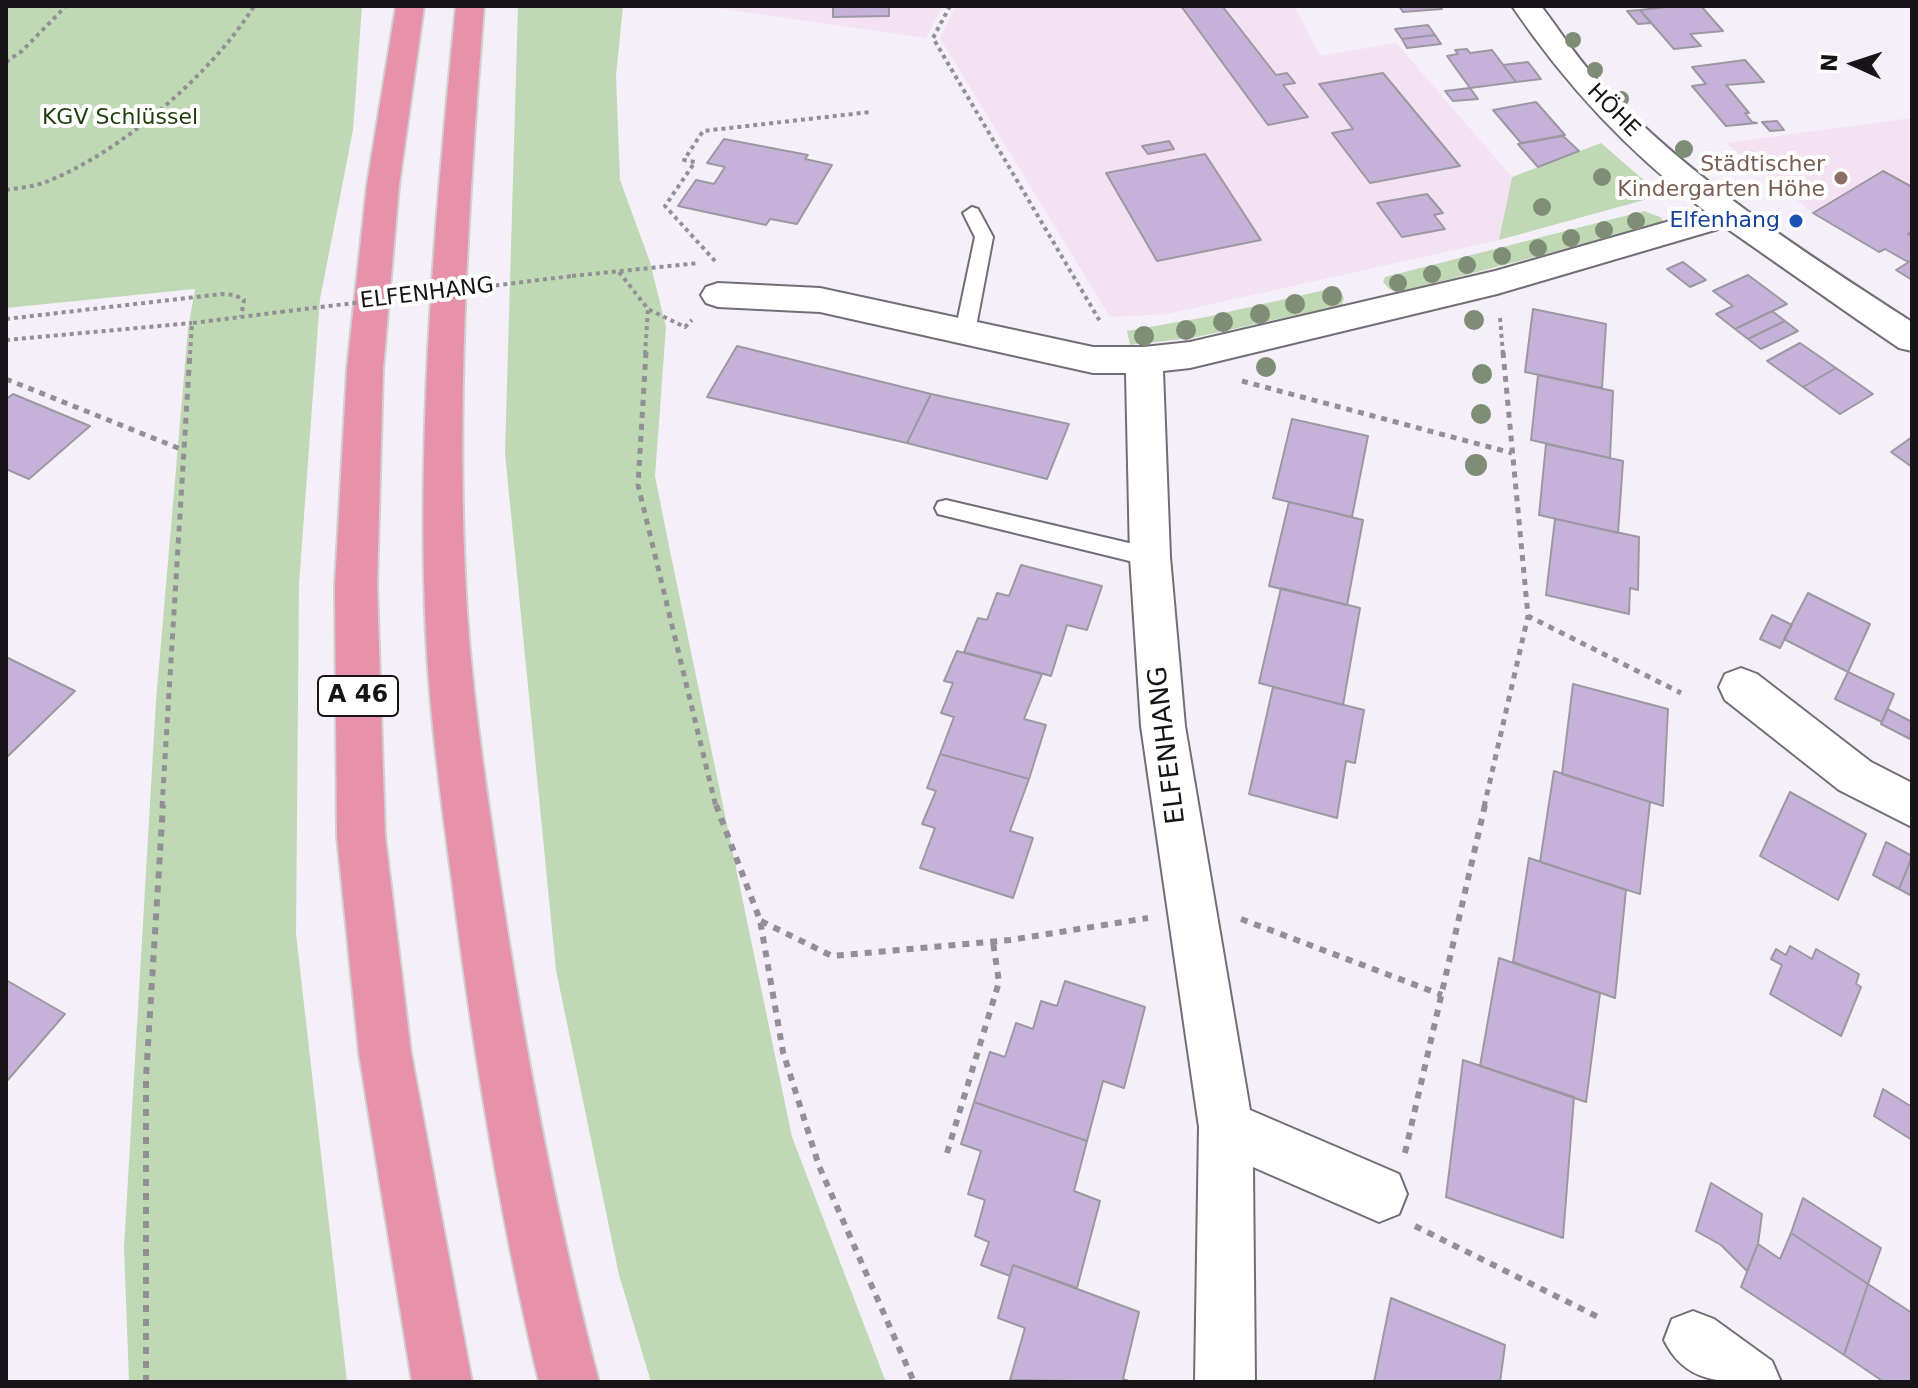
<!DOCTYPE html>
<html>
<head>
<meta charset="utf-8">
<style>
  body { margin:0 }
  #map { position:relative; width:1918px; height:1388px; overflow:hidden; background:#f4eff9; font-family:"DejaVu Sans",sans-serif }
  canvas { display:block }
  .frame { position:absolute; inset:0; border:8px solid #161417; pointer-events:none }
  .north { position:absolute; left:1814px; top:24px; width:80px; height:80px; -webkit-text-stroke:6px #fff; paint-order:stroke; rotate:273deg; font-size:22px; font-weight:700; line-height:32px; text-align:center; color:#161417 }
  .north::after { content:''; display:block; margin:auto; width:28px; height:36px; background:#161417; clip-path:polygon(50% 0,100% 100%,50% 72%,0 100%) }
</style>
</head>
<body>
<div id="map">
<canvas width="1918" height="1388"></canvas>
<div class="frame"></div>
<div class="north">N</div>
</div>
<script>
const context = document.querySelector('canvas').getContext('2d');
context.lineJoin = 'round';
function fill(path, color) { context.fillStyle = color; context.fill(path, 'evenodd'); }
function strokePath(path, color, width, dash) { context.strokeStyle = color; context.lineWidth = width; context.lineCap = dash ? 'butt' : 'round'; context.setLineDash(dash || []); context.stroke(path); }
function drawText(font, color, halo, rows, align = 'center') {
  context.font = font + ' "DejaVu Sans",sans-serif'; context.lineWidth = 8; context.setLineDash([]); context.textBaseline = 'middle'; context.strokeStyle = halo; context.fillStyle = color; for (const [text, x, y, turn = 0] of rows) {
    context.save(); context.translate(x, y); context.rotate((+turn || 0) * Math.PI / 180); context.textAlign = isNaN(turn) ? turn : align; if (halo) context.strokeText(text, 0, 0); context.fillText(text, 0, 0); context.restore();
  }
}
const education = new Path2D(`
  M703 6H942L926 38Z
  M956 6H1294L1320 56 1396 43 1512 177 1499 240 1167 314 1110 317 940 38Z
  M1912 118V280L1896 270 1907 262 1885 249 1879 252 1813 213 1726 143Z`);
const green = new Path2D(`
  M6 6H362L353 130 320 299 299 584 296 934 347 1382H129L124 1247 156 701 188 329 195 289 6 308Z
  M518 6H623L616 76 620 180 650 262 666 327 655 476 670 551 792 1137 886 1382H651L619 1275 556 970 505 453Z
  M1601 143 1654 189 1655 197 1499 240 1512 177Z
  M1644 211 1660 217 1665 223 1404 291 1389 289 1383 282 1385 277Z
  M1338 287 1344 298 1342 305 1192 338 1130 345 1127 331 1206 317Z`);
const building = new Path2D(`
  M833 6H889V16L833 17Z
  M1181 6H1228L1223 7 1276 75 1287 73 1295 83 1283 85 1308 117 1268 125Z
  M1399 6H1440L1442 9 1403 12Z
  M1675 6H1701L1723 31 1690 34 1701 46 1674 49 1640 10Z
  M1640 10 1651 23 1638 24 1627 11Z
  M1428 25 1435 35 1402 39 1395 29Z
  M1435 35 1441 44 1407 48 1402 39Z
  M1467 49 1470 53 1492 50 1516 82 1470 88 1447 56 1458 54 1455 50Z
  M1745 60 1764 82 1726 85 1749 113H1745L1752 122 1757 123 1726 126 1692 86 1706 84 1692 67Z
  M1528 62 1541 79 1516 82 1503 65Z
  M1383 73 1460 166 1370 183 1332 133 1353 129 1319 84Z
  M1470 88 1478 99 1453 101 1445 91Z
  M1536 102 1565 135 1521 143 1493 110Z
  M1777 121 1784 130 1770 131 1762 122Z
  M1563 136 1579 151 1538 167 1518 144Z
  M724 139 808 155 805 159 832 165 797 224 770 219 766 225 678 206 696 180 714 184 725 167 707 163Z
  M1169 141 1174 149 1148 154 1142 146Z
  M1205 154 1261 240 1157 261 1106 173Z
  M1883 171 1912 187V231L1908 234 1912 236V260L1908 262 1885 249 1879 252 1813 213Z
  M1427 194 1443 213 1434 215 1445 229 1402 237 1377 203Z
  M1912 260V280L1896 270Z
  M1683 262 1706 280 1690 287 1667 269Z
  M1748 275 1787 304 1735 329 1716 314 1733 306 1713 291Z
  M1533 309 1606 324 1602 388 1525 372Z
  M1772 311 1785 321 1748 339 1735 329Z
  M1785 321 1798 331 1761 349 1748 339Z
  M1800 343 1836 368 1803 387 1767 361Z
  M737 346 931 394 907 443 707 397Z
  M1836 368 1873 394 1840 414 1803 387Z
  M1538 375 1613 391 1610 458 1531 440Z
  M13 394 90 426 29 479 6 469V399Z
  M931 394 1069 424 1047 479 907 443Z
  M1292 419 1368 436 1352 517 1273 498Z
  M1912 437V467L1891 452Z
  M1546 444 1623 461 1618 533 1539 515Z
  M1289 502 1363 520 1347 605 1269 586Z
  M1555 519 1639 537 1638 590 1630 588 1629 614 1546 595Z
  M1021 565 1102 586 1087 630 1067 625 1051 676 964 652 978 618 987 620 997 593 1009 596Z
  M1281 588 1360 608 1343 705 1259 683Z
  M1808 593 1870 624 1848 672 1784 639Z
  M1772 615 1792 625 1780 648 1760 639Z
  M957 651 1042 674 1024 719 1046 725 1029 779 940 754 954 717 941 713 953 683 944 681Z
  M6 657 75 691 6 758Z
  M1848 672 1894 694 1882 722 1835 699Z
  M1573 684 1668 709 1663 806 1562 774Z
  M1273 687 1364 710 1355 763 1346 761 1337 818 1249 794Z
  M1887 709 1912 722 1910 739 1881 724Z
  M940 754 1029 779 1010 831 1033 838 1013 898 920 868 935 828 922 824 936 791 927 788Z
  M1554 771 1650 802 1640 894 1540 862Z
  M1790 792 1866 834 1838 900 1760 856Z
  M1886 842 1912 856 1899 889 1873 875Z
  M1912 857V896L1899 889Z
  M1529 858 1626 890 1615 998 1513 962Z
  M1790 946 1812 959 1816 949 1859 974 1856 984 1861 987 1841 1036 1770 994 1782 965 1771 959 1776 949 1786 955Z
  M1499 958 1600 993 1586 1102 1480 1066Z
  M6 980 65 1014 6 1082Z
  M1065 981 1145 1007 1124 1088 1103 1081 1087 1141 974 1102 990 1052 1005 1057 1016 1023 1033 1029 1041 1001 1057 1006Z
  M1463 1060 1574 1097 1563 1238 1446 1197Z
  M1883 1089 1912 1107V1140L1874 1116Z
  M974 1102 1087 1141 1074 1191 1100 1201 1077 1288 1013 1265 1010 1276 981 1265 989 1242 975 1236 985 1200 968 1194 981 1151 961 1144Z
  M1711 1183 1762 1214 1758 1244 1747 1271 1721 1245 1696 1231Z
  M1803 1198 1881 1248 1868 1284 1791 1233Z
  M1791 1233 1868 1284 1844 1355 1741 1287 1758 1244 1780 1259Z
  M1013 1265 1139 1312 1123 1379 1132 1382 1010 1380 1025 1328 998 1318Z
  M1868 1284 1912 1313V1382H1884L1844 1355Z
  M1391 1298 1505 1345 1500 1382H1374Z`);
const pathFar2 = new Path2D(`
  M950 6 933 38 1101 323
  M6 62 22 51 66 6
  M6 190C18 188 31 187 43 183 117 156 213 73 254 6
  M715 261 665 206 695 162 684 160 703 131 870 112
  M619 272 648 309 685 327 692 320
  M572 276 699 263
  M1500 318 1503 354
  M6 319 222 294 235 295 244 300 241 317
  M6 340 192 323
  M190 354 192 323 281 312
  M645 354 648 309`);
const pathFar1 = new Path2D(`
  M646 352 638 485 716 807
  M1503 352 1528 616 1681 693
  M6 379 183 450
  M1242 381 1512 453
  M162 807 190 352
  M1484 807 1528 616`);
const path = new Path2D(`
  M716 805 760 920 783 1052 819 1166 914 1382
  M1241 919 1442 995
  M761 921 832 956 1010 940 1148 918
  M947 1153 999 982 993 942
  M1405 1153 1485 805
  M1415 1226 1602 1319
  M146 1382V1077L163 805`);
const lane = new Path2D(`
  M972 207 978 209 993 237 975 332 965 339 955 332 975 237 963 213Z
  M946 500 1150 548 1158 551 1161 557 1158 563 1150 566 938 514 935 508 938 502Z`);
const street = new Path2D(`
  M1512 6H1541C1561 32 1578 60 1601 84 1691 180 1802 251 1912 322V351L1899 348 1858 320 1725 227 1497 294 1190 368 1163 371 1170 557 1185 726 1250 1110 1399 1174 1407 1194 1399 1214 1379 1222 1253 1167 1255 1382H1195L1199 1127 1141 726 1130 557 1126 373H1093L820 312 718 307 706 303 701 295 706 287 718 283 820 288 1093 347H1144L1190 342 1495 271 1705 211C1628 151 1567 87 1512 6Z
  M1741 668 1757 674 1871 762 1912 783V827L1839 790 1725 700 1719 687 1725 674Z
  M1693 1311 1714 1319 1772 1361 1781 1382C1730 1382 1687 1388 1664 1340L1672 1319Z`);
const highway = new Path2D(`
  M396 6H424L399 185 383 369 377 585 385 836 411 1053 472 1382H412L359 1053 337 836 335 585 347 369 367 185Z
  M456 6H484C468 207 455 411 467 612 473 703 487 793 500 883 525 1051 556 1217 599 1382H539C500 1217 473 1050 452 881 440 792 428 701 425 611 418 409 436 206 456 6Z`);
const pathBridge = new Path2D(`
  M281 312 572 276`);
const trees = [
  [1573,40,8],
  [1595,70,8],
  [1621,99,8],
  [1684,149,9],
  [1602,177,9],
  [1542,207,9],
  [1636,221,9],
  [1604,230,9],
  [1571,238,9],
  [1538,248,9],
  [1502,256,9],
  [1467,265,9],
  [1432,274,9],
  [1398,283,9],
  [1332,296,10],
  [1295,304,10],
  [1260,314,10],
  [1474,320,10],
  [1223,322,10],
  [1186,330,10],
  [1144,336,10],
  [1266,367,10],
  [1482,374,10],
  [1481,414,10],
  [1476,465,11]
];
const markers = [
  [1841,178,8,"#8d6e63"],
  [1796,221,8,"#1a4fb4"]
];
const farStreetnames = [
  ["HÖHE",1613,111,45],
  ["ELFENHANG",427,294,-7]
];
const farParknames = [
  ["KGV Schlüssel",120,118]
];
const farEducationnames = [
  ["Städtischer",1825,165],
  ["Kindergarten Höhe",1825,190]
];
const farTransitnames = [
  ["Elfenhang",1780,221]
];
const shields = [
  [358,696,80]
];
const shieldNames = [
  ["A 46",358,696]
];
const streetNames = [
  ["ELFENHANG",1168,745,-97]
];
fill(education, '#f4e1f2');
fill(green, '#c0d9b5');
fill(building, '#c6b2d8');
strokePath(building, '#9c98a1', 2);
strokePath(lane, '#726d76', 4);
strokePath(street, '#726d76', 4);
strokePath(highway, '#d0d0d1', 4);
strokePath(pathFar2, '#938f96', 4, [4, 4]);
strokePath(pathFar1, '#938f96', 5, [6, 6]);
strokePath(path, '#938f96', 6, [7, 7]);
fill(lane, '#fff');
fill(street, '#fff');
fill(highway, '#e791aa');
strokePath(pathBridge, '#938f96', 4, [4, 4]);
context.fillStyle = '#7e8d75';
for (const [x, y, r] of trees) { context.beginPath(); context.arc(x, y, r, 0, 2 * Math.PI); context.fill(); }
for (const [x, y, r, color] of markers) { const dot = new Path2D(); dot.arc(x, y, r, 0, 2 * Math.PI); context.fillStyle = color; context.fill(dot); strokePath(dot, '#fff', 3); }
drawText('22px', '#161417', '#fff', farStreetnames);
drawText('22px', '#1d3d09', '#fff', farParknames);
drawText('22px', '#785e54', '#fff', farEducationnames, 'right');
drawText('22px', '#164399', '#fff', farTransitnames, 'right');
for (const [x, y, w] of shields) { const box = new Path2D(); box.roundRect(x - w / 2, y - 20, w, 40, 6); context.fillStyle = '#fff'; context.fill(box); strokePath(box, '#161417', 2); }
drawText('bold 24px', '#161417', null, shieldNames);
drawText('26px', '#161417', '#fff', streetNames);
</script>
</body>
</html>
